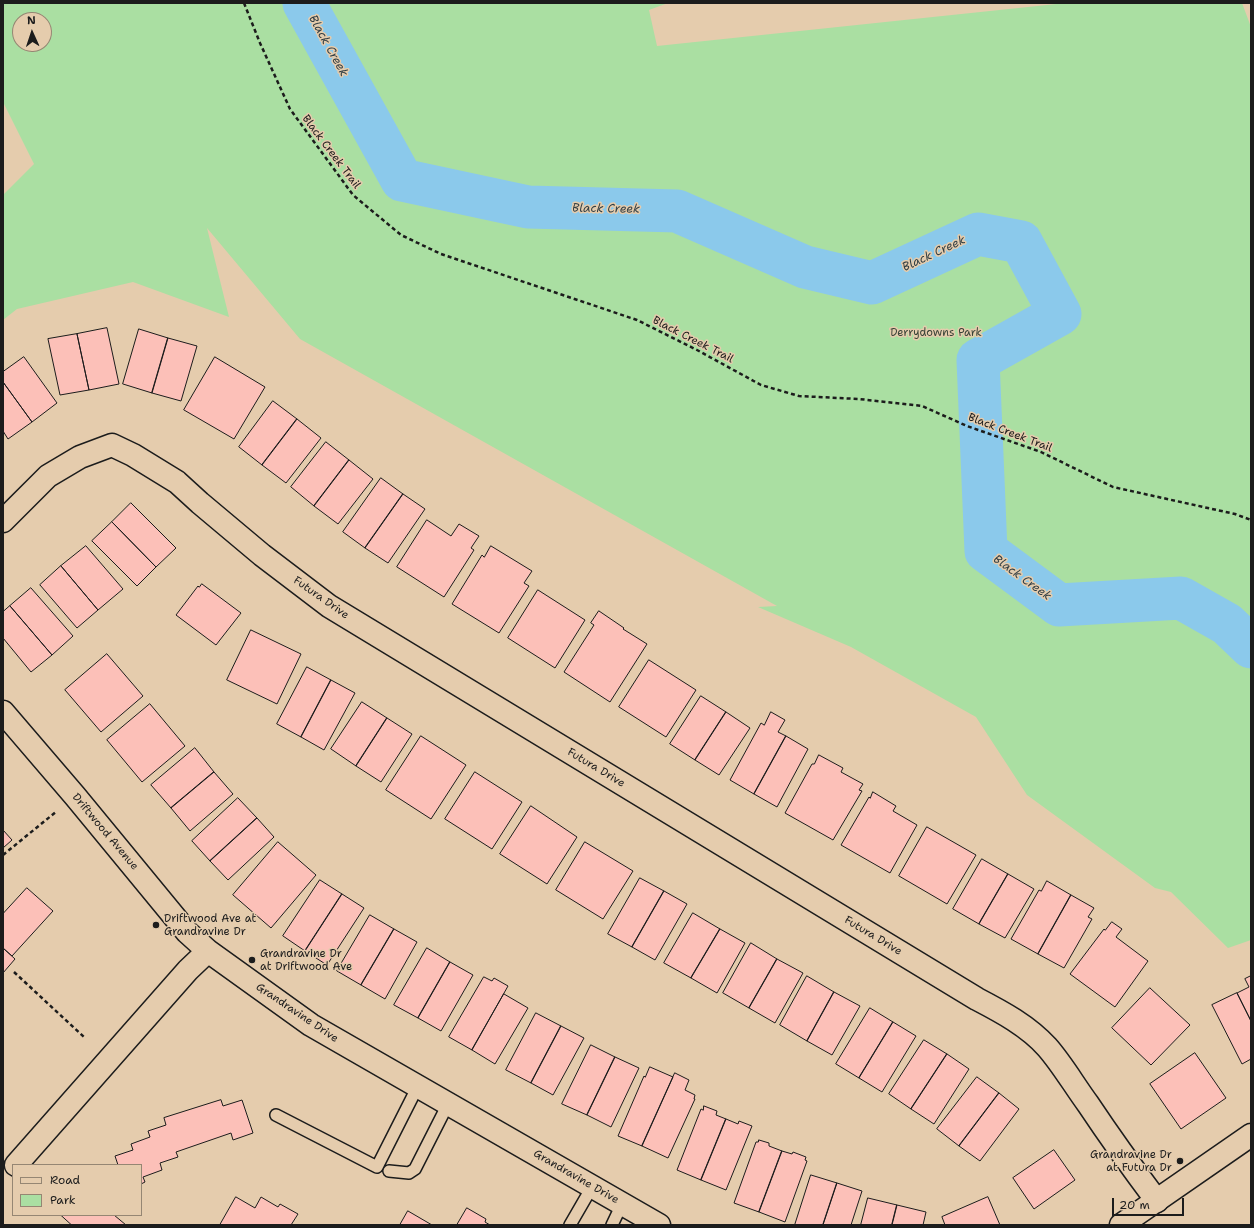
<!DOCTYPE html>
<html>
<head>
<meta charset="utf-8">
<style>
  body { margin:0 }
  #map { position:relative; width:1254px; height:1228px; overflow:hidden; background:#e5ccad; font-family:"Shantell Sans",sans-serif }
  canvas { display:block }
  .frame { position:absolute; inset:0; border:4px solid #1c1c1c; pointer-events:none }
  .legend { position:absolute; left:12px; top:1164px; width:130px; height:52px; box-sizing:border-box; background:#e5ccad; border:1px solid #958673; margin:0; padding:5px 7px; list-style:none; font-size:12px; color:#1c1c1c }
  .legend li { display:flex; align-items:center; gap:8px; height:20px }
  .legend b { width:20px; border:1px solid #958673 }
  .north { position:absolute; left:12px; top:12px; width:40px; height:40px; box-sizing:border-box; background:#e5ccad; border:1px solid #958673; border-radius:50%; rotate:357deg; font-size:11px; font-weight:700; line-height:16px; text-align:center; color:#1c1c1c }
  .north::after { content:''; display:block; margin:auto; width:14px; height:18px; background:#1c1c1c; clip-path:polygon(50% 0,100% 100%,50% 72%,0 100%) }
  .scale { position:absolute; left:1112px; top:1198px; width:72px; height:18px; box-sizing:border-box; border:2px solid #1c1c1c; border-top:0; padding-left:5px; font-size:12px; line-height:14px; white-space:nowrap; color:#1c1c1c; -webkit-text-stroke:3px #e5ccad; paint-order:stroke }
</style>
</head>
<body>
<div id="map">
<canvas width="1254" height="1228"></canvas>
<div class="frame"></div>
<ul class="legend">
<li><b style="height:5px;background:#e5ccad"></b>Road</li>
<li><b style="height:11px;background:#aadfa2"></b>Park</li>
</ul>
<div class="north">N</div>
<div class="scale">20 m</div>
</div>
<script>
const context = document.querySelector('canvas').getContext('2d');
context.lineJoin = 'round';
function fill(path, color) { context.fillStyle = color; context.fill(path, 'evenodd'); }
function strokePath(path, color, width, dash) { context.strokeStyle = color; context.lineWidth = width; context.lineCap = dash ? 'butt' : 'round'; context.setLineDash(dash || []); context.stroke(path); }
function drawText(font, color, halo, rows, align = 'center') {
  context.font = font + ' "Shantell Sans",sans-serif'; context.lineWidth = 3; context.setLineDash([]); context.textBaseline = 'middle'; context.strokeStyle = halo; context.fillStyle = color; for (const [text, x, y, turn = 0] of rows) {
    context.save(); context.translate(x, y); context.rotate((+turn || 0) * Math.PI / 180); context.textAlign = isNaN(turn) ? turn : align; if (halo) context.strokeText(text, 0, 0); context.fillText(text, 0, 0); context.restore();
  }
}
const green = new Path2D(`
  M3 3H668L649 10 657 46 1066 3H1242L1251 27V940L1228 948 1171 892 1155 888 1027 795 976 717 851 647 758 607 777 606 300 339 207 228 229 317 133 282 17 309 3 320V195L34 164 3 102ZM20 20H44V44H20Z`);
const river = new Path2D(`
  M304 3 402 180 528 207 677 211 805 267 872 283 978 234 1021 242 1060 314 978 360 986 551 1059 605 1181 598 1227 624 1251 647`);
const building = new Path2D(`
  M107 328 119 384 89 390 77 334Z
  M139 329 168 338 152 393 123 384Z
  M77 334 89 390 60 395 48 339Z
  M168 338 197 346 181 401 152 393Z
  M24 357 57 403 32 422 3 382V372Z
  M215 357 265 387 234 439 184 410Z
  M3 382 32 422 8 439 3 431Z
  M273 401 297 419 262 465 239 447Z
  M297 419 321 438 286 483 262 465Z
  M326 442 349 460 314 506 291 487Z
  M349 460 373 479 338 524 314 506Z
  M381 478 403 494 365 548 343 532Z
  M403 494 425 509 388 563 365 548Z
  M131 503 176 548 156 567 112 522Z
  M427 520 451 536 459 524 479 536 471 548 474 550 444 597 397 567Z
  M112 522 156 567 137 586 92 541Z
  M86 546 123 589 98 610 61 566Z
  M491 546 532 571 524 583 529 586 499 633 452 604 482 555 484 557Z
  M61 566 98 610 77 628 40 585Z
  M202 584 241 613 216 645 176 615 198 586 199 587Z
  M31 588 73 636 52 655 10 606Z
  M538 590 585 620 555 668 508 638Z
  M10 606 52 655 31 672 3 638V612Z
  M599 611 624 628 623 629 647 644 610 702 564 672 594 625 591 623Z
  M251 630 301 654 277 704 227 680Z
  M107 654 143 696 101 732 65 690Z
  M649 660 696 690 666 737 619 707Z
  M307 667 331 680 301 737 277 724Z
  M331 680 355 693 324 750 301 737Z
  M701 696 726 712 695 760 670 744Z
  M362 702 387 718 356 766 331 749Z
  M150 704 185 746 142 782 107 740Z
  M726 712 750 728 719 775 695 760Z
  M771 712 785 720 778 732 786 736 754 794 730 780 761 723 764 725Z
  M387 718 412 734 381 782 356 766Z
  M421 736 466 765 431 819 386 790Z
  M786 736 808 749 777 807 754 794Z
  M195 748 214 772 171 808 151 785Z
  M819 755 843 768 841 772 863 784 859 790 862 791 833 840 785 813 812 764H814Z
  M214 772 233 794 190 831 171 808Z
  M475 772 522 802 492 849 445 819Z
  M873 792 896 806 893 811 917 825 890 873 841 845 869 797 870 798Z
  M238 798 257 818 210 861 192 841Z
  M531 806 577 837 547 884 500 854Z
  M257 818 274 837 228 880 210 861Z
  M927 827 976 855 947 904 899 876Z
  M3 830 12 840 3 848Z
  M278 842 316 875 271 928 233 895Z
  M585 842 633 871 603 919 556 890Z
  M982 859 1008 874 979 924 953 909Z
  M1008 874 1034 889 1005 938 979 924Z
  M640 878 664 891 632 947 608 934Z
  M320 880 342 894 305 951 283 936Z
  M1047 881 1071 895 1038 954 1011 939 1039 890 1041 891Z
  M27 888 53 911 12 956 3 948V914Z
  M664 891 687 904 655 960 632 947Z
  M342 894 364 908 327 965 305 951Z
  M1071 895 1094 908 1088 917 1092 919 1064 968 1038 954Z
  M693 913 720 929 691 978 664 963Z
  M370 915 394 929 361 985 337 971Z
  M1112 922 1122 929 1116 937 1148 961 1115 1007 1070 974 1104 929 1105 930Z
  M394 929 417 942 385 999 361 985Z
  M720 929 745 943 717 993 691 978Z
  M751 943 777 959 749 1008 723 993Z
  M3 948 15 959 3 973Z
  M427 948 450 962 418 1018 394 1005Z
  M777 959 803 973 775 1023 749 1008Z
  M450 962 473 975 441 1031 418 1018Z
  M807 976 834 992 807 1041 780 1025Z
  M1251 976V1021L1237 993 1249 987 1245 979Z
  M484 977 492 981 494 978 508 986 472 1050 449 1037Z
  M1150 988 1190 1025 1151 1065 1112 1028Z
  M834 992 860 1006 832 1055 807 1041Z
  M1237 993 1251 1021V1059L1242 1064 1212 1005Z
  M504 994 528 1008 495 1064 472 1050Z
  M870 1008 893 1022 859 1078 836 1064Z
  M536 1013 561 1026 531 1083 506 1070Z
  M893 1022 916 1036 882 1092 859 1078Z
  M561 1026 584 1038 553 1095 531 1083Z
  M924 1040 947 1054 911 1109 889 1094Z
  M591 1045 615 1057 587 1115 562 1104Z
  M1195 1053 1226 1098 1181 1129 1150 1084Z
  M947 1054 969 1069 934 1124 911 1109Z
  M615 1057 639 1068 611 1127 587 1115Z
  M650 1067 673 1077 642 1146 618 1136 644 1076 645 1077Z
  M675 1073 689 1080 685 1090 695 1095 694 1099H695L668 1158 642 1146Z
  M977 1077 999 1093 959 1146 937 1129Z
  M999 1093 1019 1109 980 1161 959 1146Z
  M221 1100 223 1106 242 1100 253 1133 233 1140 231 1133 176 1152 178 1157 160 1163 162 1170 143 1177 145 1182 141 1184V1165H118L115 1156 133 1150 131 1144 150 1137 148 1131 166 1125 164 1118Z
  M704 1106 717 1111 716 1115 726 1119 701 1180 677 1170 701 1109 703 1110Z
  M726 1119 738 1124 739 1121 752 1126 726 1190 701 1180Z
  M759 1140 769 1143V1146L782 1151 759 1212 734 1203 756 1142H758Z
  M1054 1150 1075 1180 1034 1209 1013 1178Z
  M782 1151 792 1154 793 1152 806 1157 805 1160 807 1161 785 1222 759 1212Z
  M811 1175 837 1183 823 1225H795Z
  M837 1183 862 1191 851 1225H823Z
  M236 1197 255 1208 261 1197 278 1207 280 1204 298 1214 291 1225H220Z
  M988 1197 1000 1225H945L942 1217Z
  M868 1198 897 1205 892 1225H861Z
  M897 1205 926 1212 923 1225H892Z
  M467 1208 486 1219 485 1222 490 1225H457Z
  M408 1211 432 1225H400Z
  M61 1215H114L126 1225H72Z`);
const path = new Path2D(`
  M244 3 260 43 290 109 353 195 401 235 441 254 637 320 697 350 761 385 799 396 859 399 922 406 967 426 1041 452 1113 487 1235 514 1251 520
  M3 855 57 811
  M14 972 84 1037`);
const service = new Path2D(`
  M276 1115 377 1167 418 1086
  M389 1171 409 1173 415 1169 448 1104
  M570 1225 592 1187
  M612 1225 622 1204`);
const minor = new Path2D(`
  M3 521 48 476 80 457 112 445 133 455 177 482 200 503 262 555 329 606 977 999C1002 1012 1028 1026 1047 1047 1062 1064 1074 1085 1088 1104 1110 1137 1133 1169 1157 1201`);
const tertiary = new Path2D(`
  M3 712 75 796 187 932 208 951 311 1025 659 1225
  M16 1165 188 970 208 951
  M1121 1225 1251 1135`);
const markers = [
  [156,925,4,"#1c1c1c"],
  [252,960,4,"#1c1c1c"],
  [1180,1161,4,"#1c1c1c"]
];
const streetNames = [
  ["Black Creek Trail",331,152,53],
  ["Black Creek Trail",693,340,27],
  ["Black Creek Trail",1010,433,21],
  ["Futura Drive",321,598,35],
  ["Futura Drive",596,768,31],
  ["Driftwood Avenue",105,832,50],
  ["Futura Drive",873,936,31],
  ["Grandravine Drive",297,1013,34],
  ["Grandravine Drive",576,1177,30]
];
const parkNames = [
  ["Derrydowns Park",936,333]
];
const poiNames = [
  ["Driftwood Ave at",164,919],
  ["Grandravine Dr",164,932],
  ["Grandravine Dr",260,954],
  ["at Driftwood Ave",260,967],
  ["Grandravine Dr",1172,1155,"right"],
  ["at Futura Dr",1172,1168,"right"]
];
const waterNames = [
  ["Black Creek",328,46,61],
  ["Black Creek",606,209,1],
  ["Black Creek",934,254,-25],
  ["Black Creek",1022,578,36]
];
fill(green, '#aadfa2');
strokePath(river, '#8bc9eb', 43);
fill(building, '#fcc0b8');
strokePath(building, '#1c1c1c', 1);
strokePath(service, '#1c1c1c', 14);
strokePath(minor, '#1c1c1c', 25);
strokePath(tertiary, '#1c1c1c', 25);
strokePath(path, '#1c1c1c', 2.5, [4, 3]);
strokePath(service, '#e5ccad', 11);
strokePath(minor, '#e5ccad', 22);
strokePath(tertiary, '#e5ccad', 22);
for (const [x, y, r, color] of markers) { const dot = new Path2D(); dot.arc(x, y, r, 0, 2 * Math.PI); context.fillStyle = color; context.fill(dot); strokePath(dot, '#e5ccad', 1.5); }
drawText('11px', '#1c1c1c', '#e5ccad', streetNames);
drawText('11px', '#384337', '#e5ccad', parkNames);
drawText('11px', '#1c1c1c', '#e5ccad', poiNames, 'left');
drawText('italic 12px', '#323f45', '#e5ccad', waterNames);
</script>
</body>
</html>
